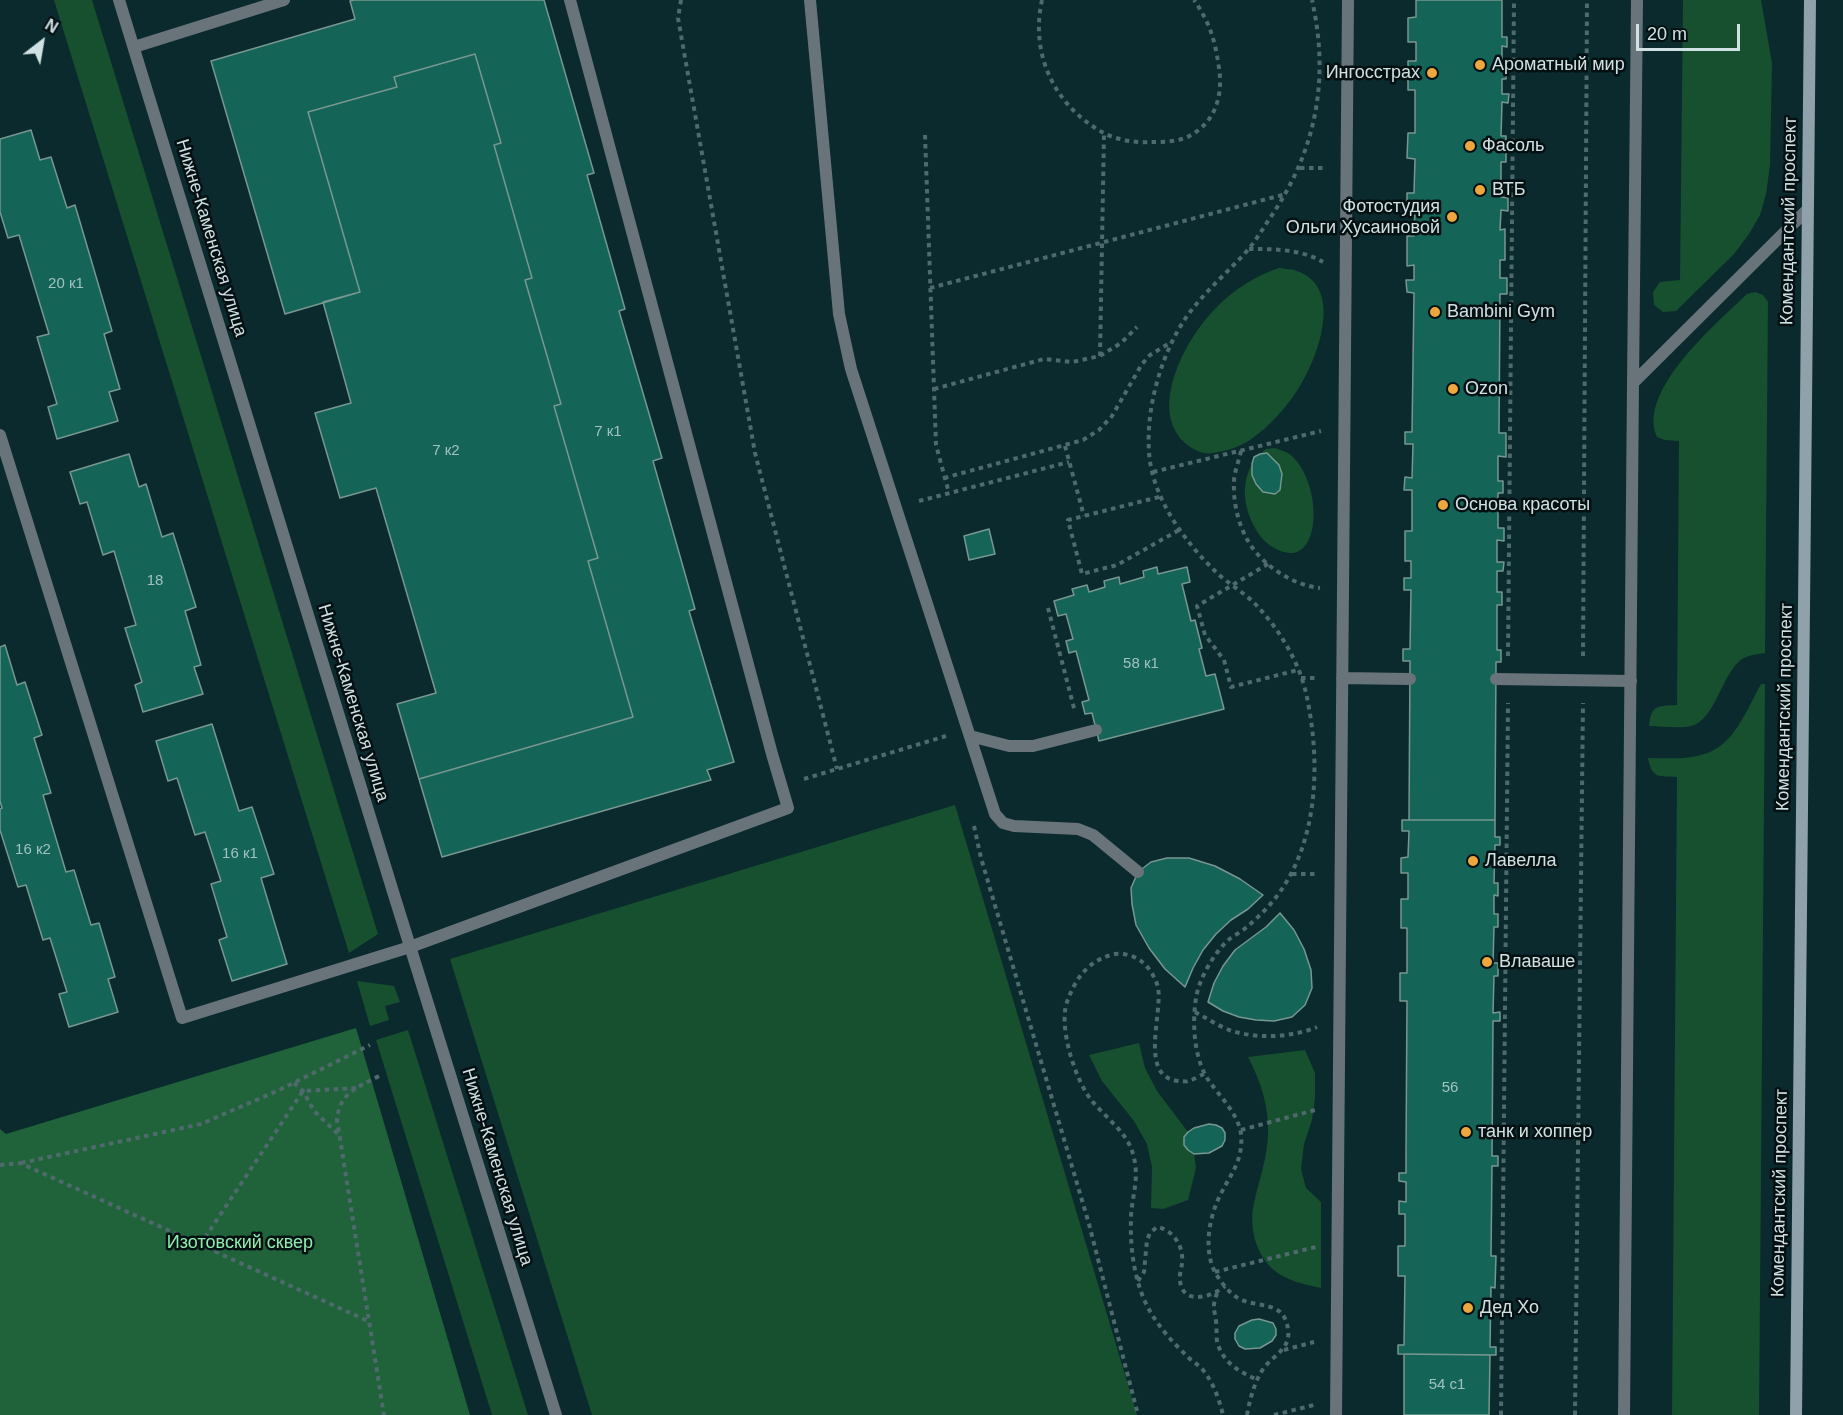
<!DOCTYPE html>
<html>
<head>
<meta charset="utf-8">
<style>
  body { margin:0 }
  #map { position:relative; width:1843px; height:1415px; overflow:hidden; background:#0a2a2e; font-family:Helvetica,sans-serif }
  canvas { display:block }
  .north { position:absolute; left:12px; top:12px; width:60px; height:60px; -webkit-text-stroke:4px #051012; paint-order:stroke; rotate:31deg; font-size:16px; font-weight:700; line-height:24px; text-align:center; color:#d0e1e3 }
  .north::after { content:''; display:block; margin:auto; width:21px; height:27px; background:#d0e1e3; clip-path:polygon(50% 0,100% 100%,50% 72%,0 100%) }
  .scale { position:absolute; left:1636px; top:24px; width:104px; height:27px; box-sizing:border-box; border:3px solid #d0e1e3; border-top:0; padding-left:8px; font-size:18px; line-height:21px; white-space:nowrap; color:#d0e1e3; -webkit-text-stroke:4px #051012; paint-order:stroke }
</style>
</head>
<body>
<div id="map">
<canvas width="1843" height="1415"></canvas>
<div class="north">N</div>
<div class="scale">20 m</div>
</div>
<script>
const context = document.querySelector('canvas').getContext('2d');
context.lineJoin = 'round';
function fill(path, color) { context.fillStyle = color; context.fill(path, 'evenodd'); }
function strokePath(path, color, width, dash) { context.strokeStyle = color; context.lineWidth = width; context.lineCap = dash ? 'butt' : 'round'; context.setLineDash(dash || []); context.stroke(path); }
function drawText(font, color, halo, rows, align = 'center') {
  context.font = font + ' Helvetica,sans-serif'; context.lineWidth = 5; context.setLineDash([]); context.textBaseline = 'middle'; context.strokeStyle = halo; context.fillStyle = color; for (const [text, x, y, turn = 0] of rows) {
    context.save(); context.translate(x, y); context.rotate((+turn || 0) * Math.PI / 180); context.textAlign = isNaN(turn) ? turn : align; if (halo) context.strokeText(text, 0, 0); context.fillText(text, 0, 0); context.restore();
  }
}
const green = new Path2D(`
  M54 0H92L378 934 349 953Z
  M1683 0H1761L1772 63 1770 165 1766 194 1760 215 1749 234 1734 254 1676 311 1663 312 1654 305 1653 292 1660 282 1680 280Z
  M1279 268C1285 269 1292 269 1297 271 1348 288 1314 370 1292 398 1281 413 1269 426 1254 437 1243 446 1227 451 1213 453 1203 455 1191 449 1184 442 1148 408 1186 338 1215 309 1233 290 1255 276 1279 268Z
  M1755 292 1763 295 1768 302 1765 653C1757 654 1749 655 1742 659 1721 674 1716 720 1691 726 1678 729 1662 726 1649 726 1651 704 1659 706 1677 705L1679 441 1665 440 1657 437C1636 391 1718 322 1747 294Z
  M1275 448C1279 450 1284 451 1288 453 1324 478 1324 574 1276 549 1264 543 1257 533 1252 522 1243 503 1242 482 1252 464 1252 478 1257 495 1275 494L1280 490C1286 474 1279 462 1267 453L1260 454 1266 449Z
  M1761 684H1765L1759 1415H1672L1677 777C1659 776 1652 779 1648 758 1667 758 1686 760 1704 754 1734 746 1747 709 1761 684Z
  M955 805 1137 1415H592L450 959Z
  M357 981 394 986 400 1002 385 1006 389 1020 370 1026Z
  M408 1030 528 1415H492L376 1040Z
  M1139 1043 1145 1068 1157 1091 1188 1132C1181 1141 1184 1149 1194 1154L1196 1168 1188 1200 1163 1209 1151 1208 1152 1167 1147 1144 1134 1121 1102 1081 1089 1055Z
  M1305 1050 1315 1073V1098L1312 1120 1304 1144 1301 1169 1306 1188 1321 1202V1288C1307 1285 1293 1282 1281 1275 1257 1261 1248 1229 1254 1203 1259 1180 1267 1159 1268 1135 1269 1106 1261 1082 1248 1057Z`);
const forest = new Path2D(`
  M356 1028 470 1415H0V1129L6 1134Z`);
const building = new Path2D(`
  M354 0H544L594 173 587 175 625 309 619 311 662 458 653 461 695 609 689 611 734 762 707 770 711 780 442 857 419 779 633 717 588 561 598 558 554 406 561 404 525 280 532 278 494 145 501 143 475 54 394 77 397 87 308 112 360 292 285 314 211 61 355 19 350 1Z
  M1416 0H1502V37H1507V47L1502 46V67H1507L1506 79H1502V94H1509L1508 103 1502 102 1501 136H1506V162H1501V197L1508 198V211L1501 210 1500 230 1505 229V260H1500V278H1507V294H1500L1499 433H1506V457L1498 456V481H1503V493H1498V528H1504V541L1497 540V562H1504L1503 571H1497V592H1502V605H1497V650H1501V662H1496L1495 820H1409L1410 661H1403V649H1410L1411 590H1404V578H1411V561H1405V531H1412V490H1404L1405 477 1412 478 1413 444H1405V432H1412L1414 293 1407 292 1406 280H1414V265L1407 266V236H1414L1415 205H1407V193H1414L1415 159 1407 158 1408 133H1415V90H1408V61H1416V42H1408V18L1416 17Z
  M475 54 501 143 494 145 532 278 525 280 561 404 554 406 598 558 588 561 633 717 419 779 397 704 436 693 376 488 340 498 315 413 351 403 323 302 360 292 308 112 397 87 394 77Z
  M31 130 40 160 51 157 67 208 75 205 112 331 104 334 120 389 109 392 118 421 57 439 48 407 57 404 37 337 49 334 19 235 8 238 0 212V139Z
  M1267 453 1279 465 1282 474 1280 490 1275 494 1263 492 1256 484 1252 475V464L1254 457 1260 454Z
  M129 454 139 487 146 484 162 537 173 533 196 607 185 611 201 665 194 667 203 694 143 712 135 685 142 682 125 628 136 625 114 551 103 555 87 502 80 504 70 472Z
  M989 529 995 554 969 560 964 536Z
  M1157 567 1158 574 1187 567 1190 582 1182 584 1191 621 1195 620 1202 648 1199 649 1206 676 1215 674 1224 709 1099 741 1092 713 1085 714 1082 702 1089 700 1076 651 1069 653 1066 641 1073 639 1066 614 1058 616 1054 601 1074 595 1072 589 1087 585 1089 592 1105 587 1104 581 1119 577 1120 584 1144 577 1143 571Z
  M5 645 17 685 25 682 42 735 34 738 51 793 43 795 66 872 74 870 91 925 99 923 115 977 108 979 118 1012 69 1027 59 994 67 992 50 938 43 940 26 885 18 887 0 830V809L2 808 0 801V647Z
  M212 724 239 811 252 807 274 874 261 878 287 964 232 981 219 940 227 937 211 884 221 881 205 832 195 835 177 778 168 781 156 741Z
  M1402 820H1495V837H1500V845H1495L1494 883H1498V896L1494 895V914H1498V927H1494L1493 963H1498V976H1494L1493 1013 1500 1012V1021H1493L1492 1156H1498V1166H1492L1491 1256H1496L1495 1288 1491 1287 1490 1347H1496V1355L1398 1354V1345H1404L1405 1276H1398V1246H1405V1214H1399V1201L1406 1202V1182L1399 1181V1173H1406V1155L1407 1001H1400V973H1407V928H1401V899H1408V873H1401V858L1408 857 1409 831H1402Z
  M1167 858H1189L1215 866 1240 879 1263 895 1248 909 1231 920 1216 934 1203 950 1193 968 1185 987 1165 969 1149 948 1136 925 1132 904 1131 888 1138 872 1151 862Z
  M1280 913 1294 930 1304 949 1311 970 1312 988 1305 1005 1292 1017 1274 1021 1256 1020 1239 1017 1223 1011 1208 1002 1214 983 1223 966 1235 950 1266 927Z
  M1209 1124 1216 1125 1222 1128 1225 1133V1140L1222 1146 1209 1153 1194 1154 1188 1150 1184 1145V1137L1188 1132 1194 1128Z
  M1259 1319 1273 1323 1276 1329V1335L1272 1341 1260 1348 1245 1349 1239 1346 1235 1339V1333L1239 1326 1252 1320Z
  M1404 1354 1490 1355 1489 1415H1404Z`);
const path = new Path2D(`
  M681 0 678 18 755 453 837 769
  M1042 0C1030 54 1054 105 1102 132 1116 140 1135 143 1151 142 1163 142 1180 142 1191 135 1216 121 1223 95 1219 68 1215 40 1210 23 1194 0
  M925 135 936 445 949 493
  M1300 168H1323
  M1249 249C1274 249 1301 249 1323 262
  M930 288 1286 194
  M1100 356 1104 133
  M934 389 1044 359 1072 362 1100 356 1121 343 1137 327
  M1065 446 1084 516
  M1241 451C1239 461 1234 472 1234 482 1233 501 1238 524 1248 541 1262 565 1292 585 1320 588
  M1153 472 1321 431
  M944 478 1083 440 1099 430 1112 416 1142 364 1150 355 1173 341
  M1159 497 1068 520 1082 574 1117 565 1179 530
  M919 501 1069 462
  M1268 564 1197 606 1205 635 1224 660 1231 687 1298 670
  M1048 608 1075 712
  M1508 656 1514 0
  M1583 656 1587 0
  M1301 678H1319
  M804 779 946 736
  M974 826 981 858 1089 1224 1138 1415
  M1292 874H1318
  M1195 1012C1206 1018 1217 1025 1229 1030 1256 1039 1290 1038 1317 1027
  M1204 1074C1199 1076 1193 1080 1188 1081 1186 1082 1181 1081 1179 1081 1138 1078 1163 1014 1158 987 1155 977 1149 967 1141 961 1134 956 1124 953 1115 954 1096 958 1083 969 1074 986 1070 994 1066 1002 1065 1011 1062 1037 1076 1081 1092 1101 1106 1118 1127 1132 1133 1154 1140 1178 1132 1195 1131 1217 1130 1245 1133 1271 1143 1297 1152 1319 1169 1339 1186 1355 1191 1361 1198 1364 1203 1370 1214 1384 1219 1399 1223 1415
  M379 1076C358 1087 339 1093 337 1120L384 1415
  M294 1083 303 1091 314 1111 338 1134
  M1241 1130 1315 1110
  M21 1163 201 1124 277 1091 370 1045
  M0 1165 20 1163 368 1321
  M200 1245 303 1091 356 1088
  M1215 1272 1316 1247
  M1138 1281 1144 1272 1147 1240 1150 1233 1157 1227C1172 1229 1184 1246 1182 1262 1182 1268 1179 1274 1180 1281 1183 1306 1212 1297 1225 1286
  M1217 1293C1212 1308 1214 1307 1216 1321 1217 1328 1216 1335 1217 1341 1222 1362 1239 1372 1258 1380
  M1284 1350 1314 1342
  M1247 1415C1250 1399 1254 1383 1263 1369 1273 1355 1291 1349 1288 1330 1285 1299 1257 1309 1238 1298 1229 1293 1221 1282 1216 1274 1204 1253 1208 1224 1217 1202 1227 1178 1244 1163 1241 1134 1238 1113 1219 1096 1207 1078 1194 1056 1192 1024 1196 998 1199 979 1213 955 1227 941 1233 936 1241 932 1247 927 1253 922 1259 916 1265 910 1319 854 1322 765 1306 693 1299 662 1280 631 1259 608 1246 593 1228 584 1215 571 1184 541 1151 496 1149 451 1146 408 1161 355 1185 319 1202 294 1226 274 1246 252 1255 242 1262 230 1270 218 1316 151 1330 80 1312 0
  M1274 1415 1314 1405
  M1501 1415 1508 703
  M1575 1415 1583 703`);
const lane = new Path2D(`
  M810 0 839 314 851 369 995 814 1003 823 1014 826 1078 829 1093 835 1138 872
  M134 47 284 0
  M1633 383 1637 0
  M0 435 182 1018 410 947 788 808 772 754 570 0
  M1342 678 1410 679
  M1496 679 1631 681
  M970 736 1009 746H1033L1096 730
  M1336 1415 1348 0`);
const street = new Path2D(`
  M119 0 394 895 556 1415
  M1624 1415 1633 383 1807 210`);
const secondary = new Path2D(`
  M1796 1415 1810 0`);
const markers = [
  [1480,65,6,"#eea73d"],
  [1432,73,6,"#eea73d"],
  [1470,146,6,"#eea73d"],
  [1480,190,6,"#eea73d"],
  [1452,217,6,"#eea73d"],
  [1435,312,6,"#eea73d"],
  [1453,389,6,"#eea73d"],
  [1443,505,6,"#eea73d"],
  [1473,861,6,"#eea73d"],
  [1487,962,6,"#eea73d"],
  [1466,1132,6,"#eea73d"],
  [1468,1308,6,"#eea73d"]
];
const numberNames = [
  ["20 к1",66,284],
  ["7 к1",608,432],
  ["7 к2",446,451],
  ["18",155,581],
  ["58 к1",1141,664],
  ["16 к2",33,850],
  ["16 к1",240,854],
  ["56",1450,1088],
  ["54 с1",1447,1385]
];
const poiNames = [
  ["Ароматный мир",1492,65],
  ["Ингосстрах",1420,73,"right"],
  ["Фасоль",1482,146],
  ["ВТБ",1492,190],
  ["Фотостудия",1440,207,"right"],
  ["Ольги Хусаиновой",1440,228,"right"],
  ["Bambini Gym",1447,312],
  ["Ozon",1465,389],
  ["Основа красоты",1455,505],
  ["Лавелла",1485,861],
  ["Влаваше",1499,962],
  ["танк и хоппер",1478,1132],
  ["Дед Хо",1480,1308]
];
const streetNames = [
  ["Комендантский проспект",1789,221,-89],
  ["Нижне-Каменская улица",211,238,73],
  ["Нижне-Каменская улица",353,703,73],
  ["Комендантский проспект",1785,707,-89],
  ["Нижне-Каменская улица",497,1167,73],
  ["Комендантский проспект",1780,1193,-89]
];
const parkNames = [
  ["Изотовский сквер",240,1243]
];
fill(green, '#16502e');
fill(forest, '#20633b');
fill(building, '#146458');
strokePath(building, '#789790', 1.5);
strokePath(path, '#4f6a6d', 4, [4.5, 4.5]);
strokePath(lane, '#69737a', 12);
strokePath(street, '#69737a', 12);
strokePath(secondary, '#8fa1ab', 12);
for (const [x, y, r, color] of markers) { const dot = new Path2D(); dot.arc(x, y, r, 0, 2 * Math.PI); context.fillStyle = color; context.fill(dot); strokePath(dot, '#051012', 2); }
drawText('15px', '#a1c2c0', null, numberNames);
drawText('18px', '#d0e1e3', '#051012', poiNames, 'left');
drawText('18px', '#d0e1e3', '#051012', streetNames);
drawText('18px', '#91edaf', '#051012', parkNames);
</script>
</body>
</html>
